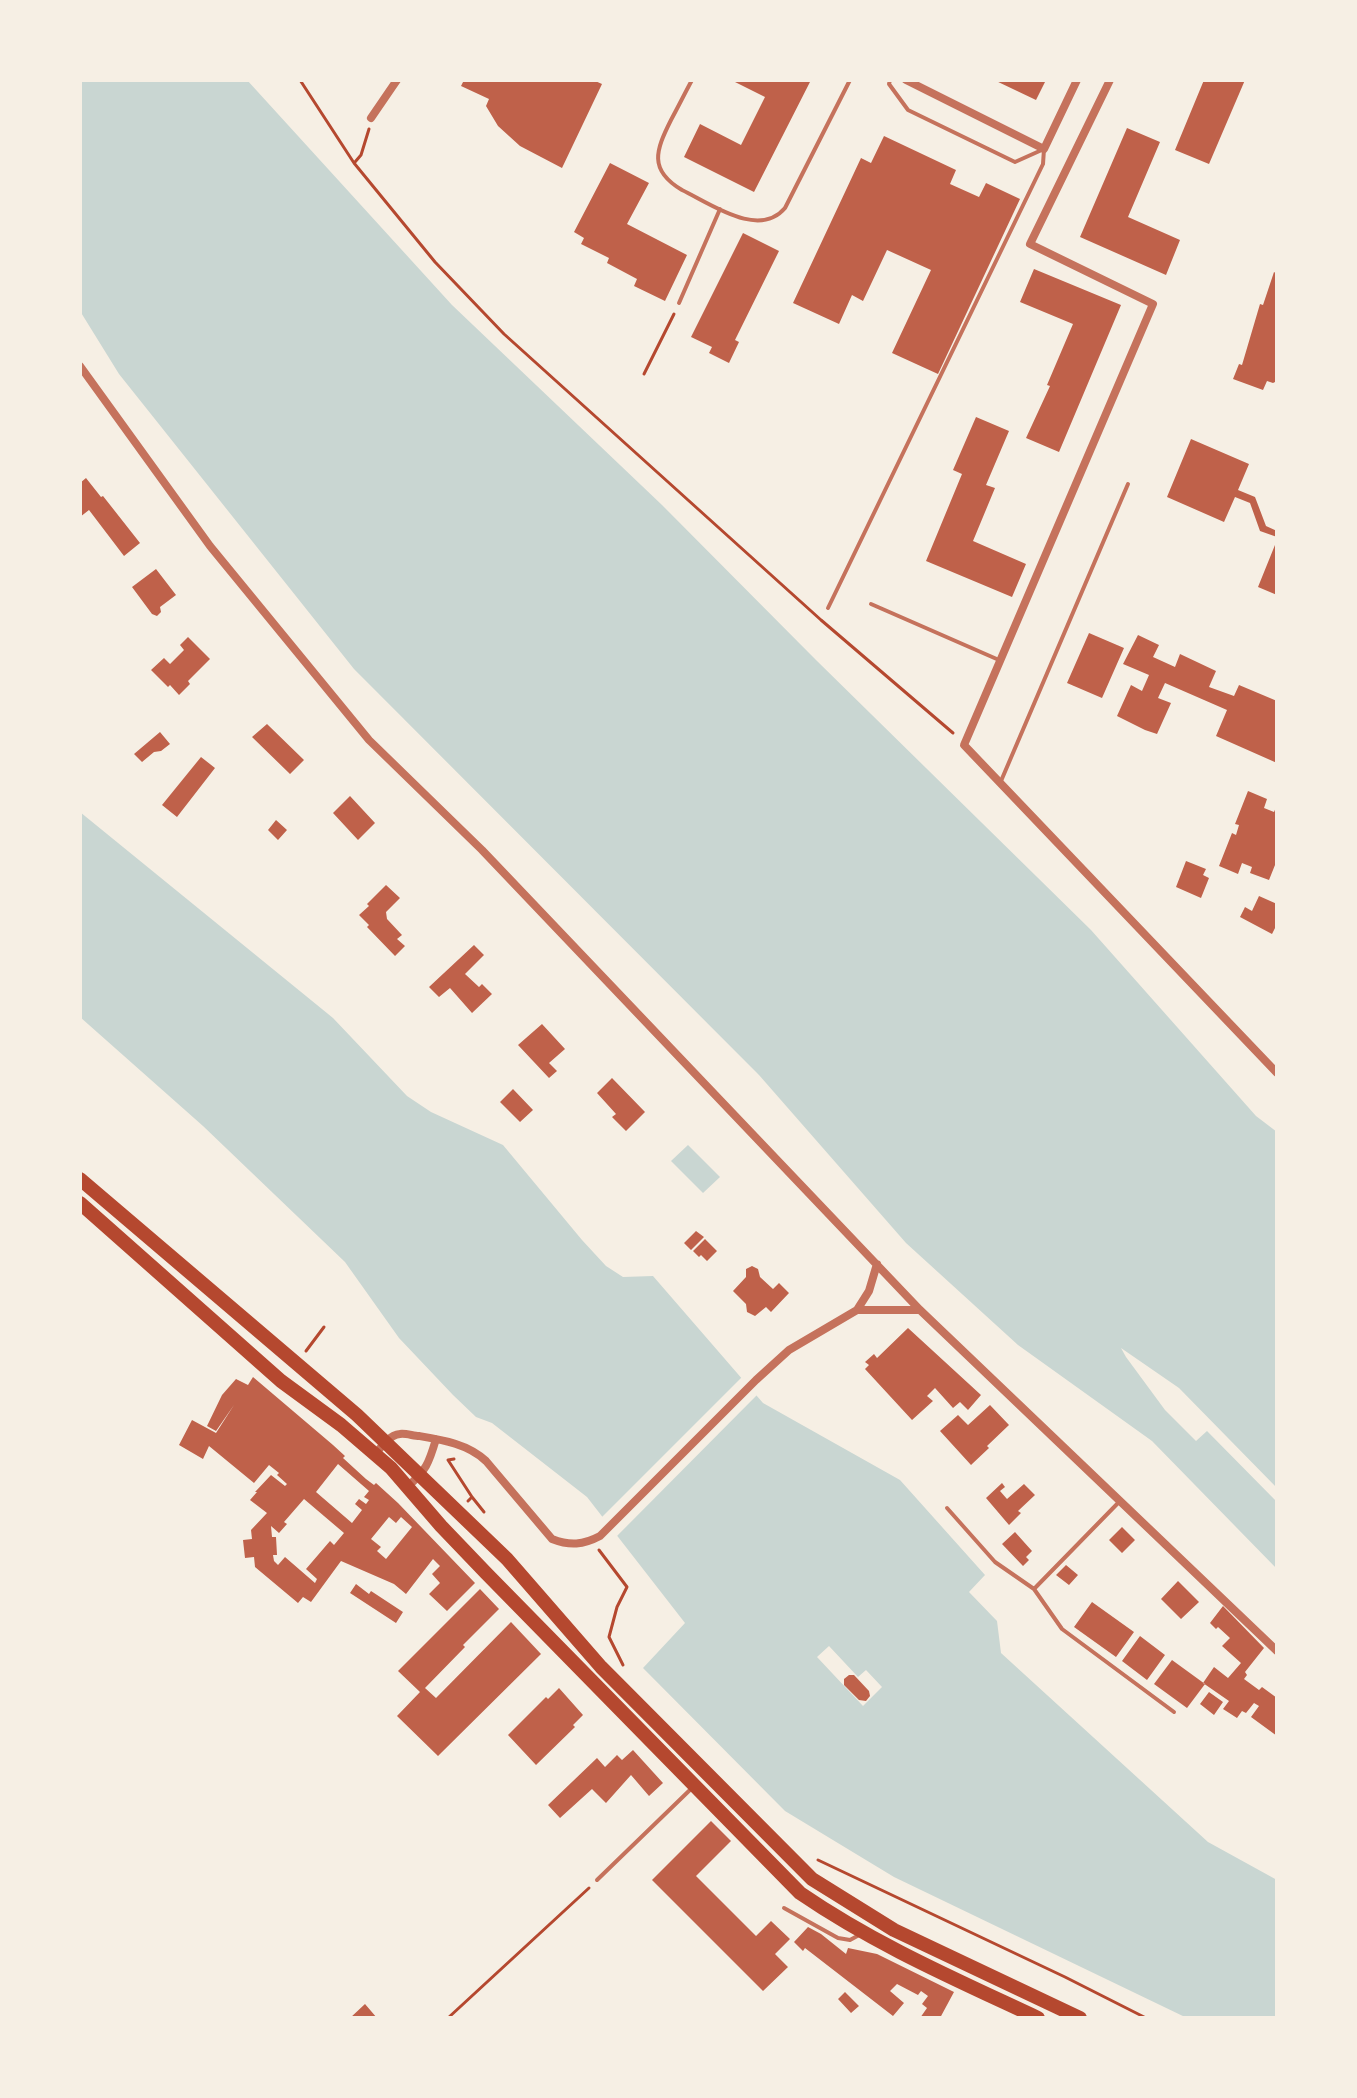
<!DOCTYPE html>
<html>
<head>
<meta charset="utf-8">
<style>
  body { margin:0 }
  #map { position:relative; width:1357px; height:2098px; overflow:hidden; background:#f6efe4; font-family:Merriweather,serif }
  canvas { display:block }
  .frame { position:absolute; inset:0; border:82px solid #f6efe4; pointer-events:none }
</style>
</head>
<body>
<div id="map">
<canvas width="1357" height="2098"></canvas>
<div class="frame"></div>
</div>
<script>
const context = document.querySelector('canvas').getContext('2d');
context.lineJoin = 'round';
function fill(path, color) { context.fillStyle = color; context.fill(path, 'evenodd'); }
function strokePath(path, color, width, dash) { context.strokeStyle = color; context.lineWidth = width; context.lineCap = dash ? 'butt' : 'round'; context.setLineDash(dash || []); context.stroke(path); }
const water = new Path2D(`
  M80 80H247L452 305 662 505 816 660 1091 930 1256 1116 1277 1132V1488L1179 1388 1121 1348 1126 1357 1165 1410 1196 1441 1207 1431 1277 1502V1569L1152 1441 1018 1345 906 1243 759 1075 354 669 119 374 80 311Z
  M80 812 333 1018 407 1096 431 1112 503 1145 582 1240 606 1266 623 1277 653 1276 763 1403 900 1480 985 1575 969 1592 997 1621 1001 1653 1208 1842 1277 1880V2018H1187L894 1877 785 1811 643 1668 685 1623 587 1497 492 1423 476 1417 453 1395 399 1338 345 1262 203 1126 80 1017ZM829 1646 858 1677 866 1670 882 1687 863 1706 817 1657Z
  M688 1145 720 1177 703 1193 671 1161Z`);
const pier = new Path2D(`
  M743 1376 759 1393 614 1539 599 1520Z`);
const building = new Path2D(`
  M464 80H593L602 84 562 168 520 146 498 126 486 106 489 99 461 86Z
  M731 80H811L754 192 684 157 700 124 741 145 765 97Z
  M994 80H1046L1036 100Z
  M1204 80H1245L1209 164 1175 150Z
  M1127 128 1160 142 1128 217 1180 240 1166 275 1080 237Z
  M884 136 956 170 950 184 979 197 986 183 1020 199 938 374 892 353 931 270 887 250 863 301 852 295 839 324 793 303 861 158 871 163Z
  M610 163 649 183 627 224 687 255 665 301 634 286 637 279 607 263 609 258 581 244 584 238 574 232Z
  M743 233 779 251 735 340 739 342 729 363 709 353 712 347 691 337Z
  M1034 269 1121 305 1059 452 1026 438 1050 386 1047 385 1073 324 1020 302Z
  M1274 272 1277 274V381L1273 383 1267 381 1263 390 1233 379 1239 364 1242 365 1260 304 1263 305Z
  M976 417 1009 431 986 485 995 488 973 541 1026 564 1012 597 926 561 962 474 953 470Z
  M1191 439 1249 464 1238 490 1255 497 1266 526 1277 531V537L1260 531 1250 503 1235 497 1224 522 1167 497Z
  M86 478 101 497 103 496 140 543 124 556 89 510 80 517V483Z
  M1277 540V595L1258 587Z
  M156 569 176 595 160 607 161 612 157 616 152 614 132 587Z
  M1089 633 1124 648 1102 698 1067 683Z
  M1138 635 1159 645 1153 657 1175 667 1180 654 1216 671 1209 687 1234 696 1239 685 1277 701V763L1216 736 1227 710 1165 683 1158 698 1171 703 1157 734 1145 730 1117 716 1131 685 1142 691 1149 675 1123 664Z
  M188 637 210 659 188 681 190 684 179 695 170 685 168 687 151 670 164 658 170 664 184 650 180 645Z
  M267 724 304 760 290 774 252 737Z
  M160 732 170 744 161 751 154 752 142 762 134 754Z
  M201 757 215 768 177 817 162 805Z
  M1248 791 1267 799 1264 808 1274 812 1277 805V860L1269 880 1250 873 1252 867 1242 863 1238 874 1219 866 1232 833 1236 835 1239 825 1235 824Z
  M350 796 375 823 358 840 333 813Z
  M276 820 287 830 278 840 268 830Z
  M1186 861 1206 869 1203 875 1209 878 1201 898 1176 887Z
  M386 885 400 898 386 912 387 919 402 935 397 939 405 946 395 956 367 927 369 925 359 915 369 906 367 904Z
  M1259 896 1277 904V924L1272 934 1240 917 1245 907 1252 911Z
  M474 945 484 955 465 974 479 987 482 984 492 994 472 1013 450 988 439 997 429 987Z
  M542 1024 565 1049 549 1063 557 1071 549 1078 518 1045Z
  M612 1078 645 1112 626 1131 612 1117 616 1114 597 1093Z
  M513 1089 533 1110 520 1122 500 1102Z
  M696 1231 704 1237 691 1250 684 1243Z
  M705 1239 717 1251 707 1261 701 1255 699 1257 693 1251Z
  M752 1266 758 1269 760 1277 773 1289 779 1283 789 1293 771 1312 766 1307 755 1316 747 1312 746 1304 733 1291 746 1277V1269Z
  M908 1328 981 1395 968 1410 960 1402 953 1408 935 1388 927 1396 933 1401 912 1420 865 1369 869 1365 865 1362 874 1354 877 1358Z
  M253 1377 333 1445 345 1456 343 1458 366 1479 374 1485 376 1483 398 1503 475 1583 447 1611 429 1594 440 1583 432 1574 440 1566 433 1559 406 1594 394 1584 341 1561 311 1602 303 1597 298 1603 255 1567 254 1557 245 1558 243 1540 252 1539 251 1530 267 1513 250 1500 257 1492H255L271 1475 285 1486 287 1484 277 1475 279 1473 269 1465 254 1483 209 1446 203 1459 179 1445 192 1420 216 1433 234 1405 216 1431 207 1426 222 1395 236 1379 248 1385ZM338 1464 369 1491 364 1497 369 1500 366 1504 359 1499 355 1504 362 1510 352 1523 316 1492ZM304 1499 344 1533 334 1545 330 1541 306 1569 317 1579 315 1583 285 1557 278 1565 274 1561 273 1555H277L276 1537H272L271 1526 279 1533 287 1524 284 1522ZM389 1517 396 1523 401 1517 412 1527 386 1559 377 1551 381 1547 371 1539Z
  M990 1405 1009 1425 987 1446 989 1448 971 1465 940 1431 958 1415 968 1425Z
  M1002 1483 1005 1487 1000 1491 1007 1499 1024 1484 1035 1495 1018 1511 1021 1513 1009 1525 986 1498Z
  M1122 1527 1135 1540 1122 1553 1109 1540Z
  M1015 1532 1032 1551 1026 1557 1029 1560 1023 1566 1002 1544Z
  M1066 1565 1078 1575 1069 1585 1056 1575Z
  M1178 1581 1199 1602 1181 1619 1161 1599Z
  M356 1584 369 1594 371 1591 403 1612 396 1623 350 1593Z
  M480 1589 499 1609 463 1645 465 1647 425 1688 436 1698 511 1622 541 1654 438 1756 397 1716 420 1692 398 1671Z
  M1092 1602 1134 1632 1116 1657 1074 1627Z
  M1223 1606 1264 1648 1245 1672 1247 1675 1244 1679 1259 1690 1262 1687 1277 1698V1736L1251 1717 1259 1706 1254 1703 1246 1713 1242 1711 1237 1718 1223 1709 1229 1701 1203 1683 1214 1667 1228 1678 1241 1663 1222 1646 1230 1638 1218 1627 1216 1629 1210 1623Z
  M1140 1636 1165 1655 1147 1680 1122 1661Z
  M1172 1660 1205 1684 1187 1708 1154 1684Z
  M849 1675H854L869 1691 870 1696 866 1701 859 1700 844 1685V1679Z
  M559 1688 583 1715 573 1725 575 1727 536 1765 508 1735 546 1697 548 1699Z
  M1209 1692 1223 1702 1214 1715 1200 1704Z
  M633 1750 663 1783 649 1796 631 1775 606 1803 592 1789 560 1818 548 1805 597 1758 605 1767 617 1755 622 1760Z
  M711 1821 731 1841 696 1876 756 1936 771 1921 790 1939 775 1954 788 1967 763 1991 652 1880Z
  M808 1927 821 1934 846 1954 848 1948 877 1954 954 1992 940 2018H920L927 2008 922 2004 928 1996 921 1991 918 1995 897 1984 890 1991 904 2003 893 2016 805 1948 803 1951 794 1942Z
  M845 1992 859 2006 851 2013 838 1999Z
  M365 2004 377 2018H350Z`);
const path = new Path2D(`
  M300 80 354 163 435 262 504 334 821 620 953 733
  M355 162 361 155 369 129
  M644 374 674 314
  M306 1351 324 1327
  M454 1459 448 1460 472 1497 468 1501
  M472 1497 484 1512
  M599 1550 627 1587 617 1607 609 1637 623 1665
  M818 1860 1065 1977 1146 2018
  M448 2018 589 1888`);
const service = new Path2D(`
  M692 80C685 93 678 107 671 120 656 150 648 170 682 190 711 204 759 239 785 208L850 80
  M679 303 720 209
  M871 604 999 660
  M828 608 1043 164 1044 149 1015 162 908 110 889 84 890 80
  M1001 781 1128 484
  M947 1508 995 1562 1034 1589 1062 1629 1174 1712
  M1034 1589 1119 1502
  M597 1880 693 1787
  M784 1908 838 1938 850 1940 861 1934`);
const minor = new Path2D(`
  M906 80 1044 149 1077 80
  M1110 80 1030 244 1153 304 964 745 1277 1073
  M371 118 397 80
  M80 366 210 546 369 740 482 850 920 1310 1277 1651
  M857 1310H920
  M375 1455C381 1447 389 1435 400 1434 405 1433 414 1436 419 1436 443 1440 468 1444 486 1461L552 1539C570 1546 583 1545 600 1536L756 1380 789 1350 857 1310 869 1291 877 1264
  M407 1487C426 1471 429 1463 436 1439`);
const primary = new Path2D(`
  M80 1179 357 1415 507 1559 601 1667 812 1879 894 1930 1080 2018
  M80 1203 281 1381 341 1425 391 1468 441 1526 486 1573 800 1893C876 1945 955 1979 1038 2018`);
fill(water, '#c9d6d2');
fill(pier, '#f6efe4');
fill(building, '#bf614a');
strokePath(path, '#b5482f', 3);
strokePath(service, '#c5725c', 4);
strokePath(minor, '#c5725c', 8);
strokePath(primary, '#b5482f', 14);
</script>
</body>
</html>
